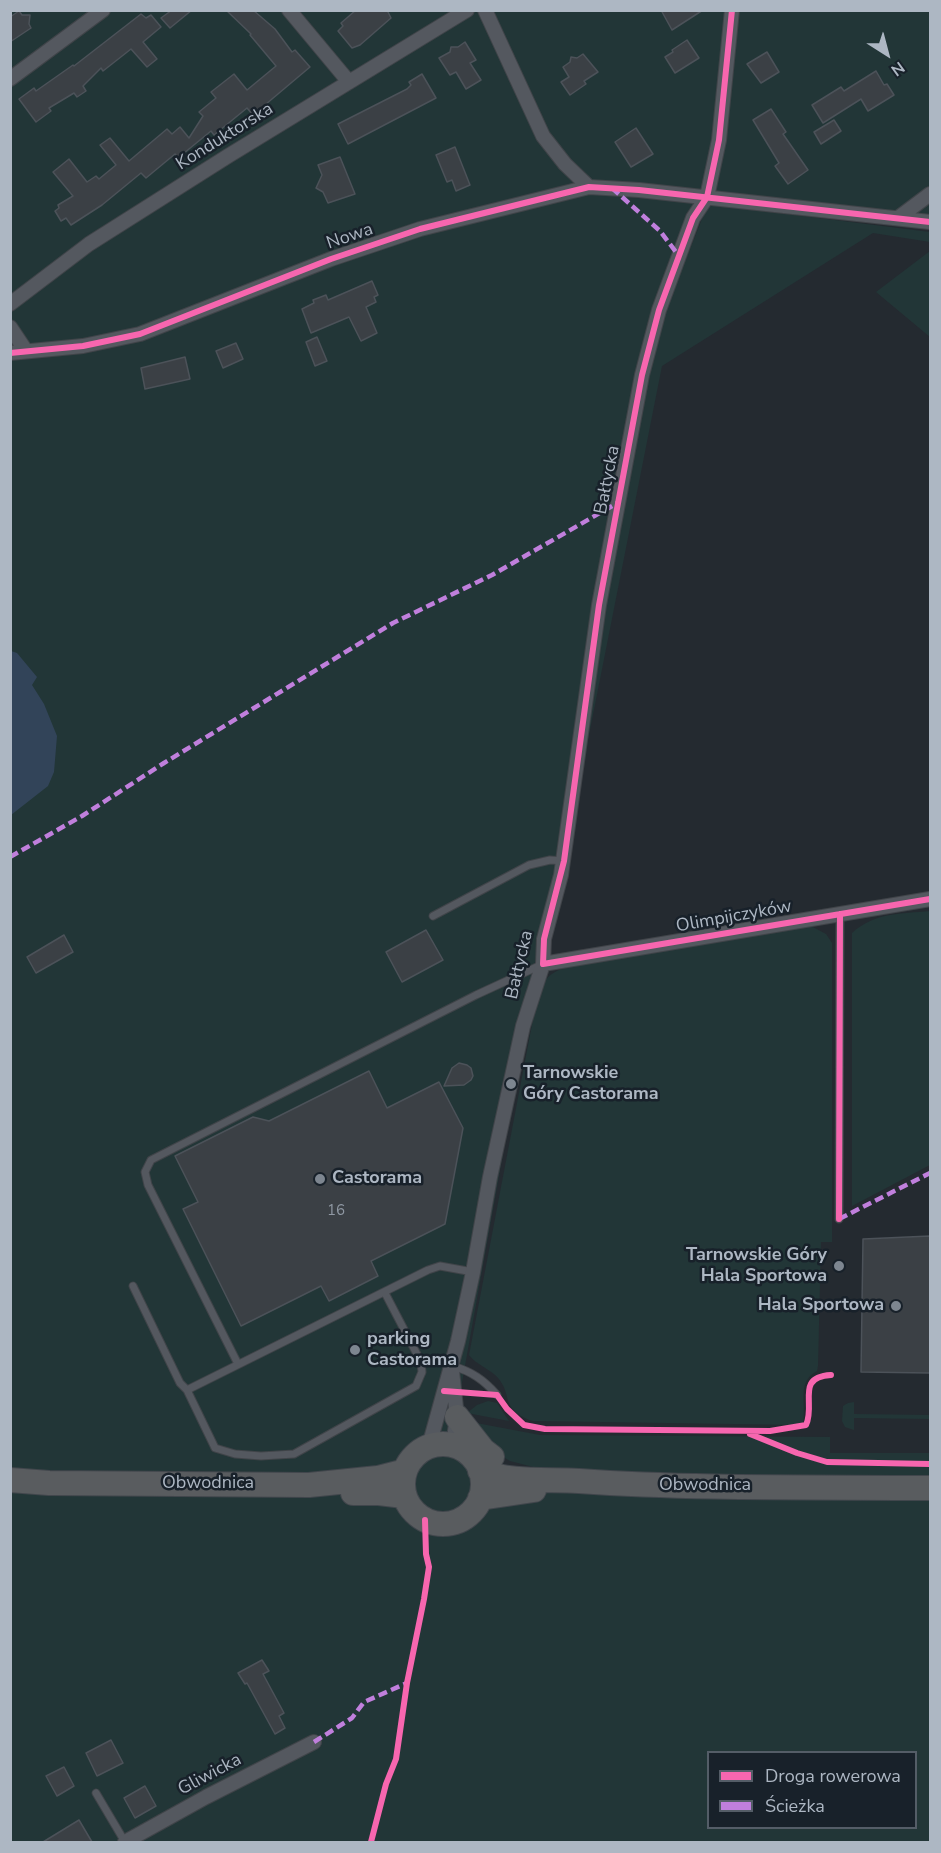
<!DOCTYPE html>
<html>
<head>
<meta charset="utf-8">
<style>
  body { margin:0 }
  #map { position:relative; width:941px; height:1853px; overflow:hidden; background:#242a30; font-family:"Nunito Sans",sans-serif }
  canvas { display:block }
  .frame { position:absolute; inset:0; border:12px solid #adb7c3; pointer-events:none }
  .legend { position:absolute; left:707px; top:1751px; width:210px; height:78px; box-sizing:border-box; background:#18212a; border:2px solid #545d67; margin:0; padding:8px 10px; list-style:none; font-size:18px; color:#adb7c3 }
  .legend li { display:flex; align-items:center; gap:12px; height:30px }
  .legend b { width:30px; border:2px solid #545d67 }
  .north { position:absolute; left:857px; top:24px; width:60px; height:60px; -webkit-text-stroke:4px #18212a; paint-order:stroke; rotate:144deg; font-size:16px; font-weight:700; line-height:24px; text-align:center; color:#adb7c3 }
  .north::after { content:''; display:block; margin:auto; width:21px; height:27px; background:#adb7c3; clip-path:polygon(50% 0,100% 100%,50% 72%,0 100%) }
</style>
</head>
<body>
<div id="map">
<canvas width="941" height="1853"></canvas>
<div class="frame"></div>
<ul class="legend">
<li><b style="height:8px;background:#f766af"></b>Droga rowerowa</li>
<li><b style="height:8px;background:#c07fdc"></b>Ścieżka</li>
</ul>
<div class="north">N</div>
</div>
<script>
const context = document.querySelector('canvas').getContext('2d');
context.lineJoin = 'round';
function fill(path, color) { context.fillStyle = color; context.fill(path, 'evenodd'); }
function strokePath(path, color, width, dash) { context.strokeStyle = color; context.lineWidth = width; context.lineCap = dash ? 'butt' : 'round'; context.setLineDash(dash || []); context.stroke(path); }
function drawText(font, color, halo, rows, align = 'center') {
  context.font = font + ' "Nunito Sans",sans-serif'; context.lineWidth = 5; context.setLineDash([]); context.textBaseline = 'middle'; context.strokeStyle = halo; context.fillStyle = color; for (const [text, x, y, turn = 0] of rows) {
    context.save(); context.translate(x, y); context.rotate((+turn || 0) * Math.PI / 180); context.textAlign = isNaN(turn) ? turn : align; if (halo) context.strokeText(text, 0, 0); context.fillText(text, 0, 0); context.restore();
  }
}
const green = new Path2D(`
  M11 11H930V218L859 207 697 191 683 266 708 204 930 232V242L873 233 662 366 568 841 506 1137 449 1455C464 1461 470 1470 472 1486H930V1842H11ZM708 1752H916V1828H708Z
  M930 251V337L876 292Z
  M930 911V1165L852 1206V933C875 912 901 914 930 911Z
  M809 925 826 934 832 943V1242H821L818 1366 817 1371C796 1382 807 1403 803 1423L799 1425 534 1421C525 1420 511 1411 508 1401 506 1393 505 1387 499 1379 491 1369 476 1365 469 1355L538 993C542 981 551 972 564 968Z
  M488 1401 497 1403 509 1421 467 1413 477 1405Z
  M854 1402V1414L930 1415V1419L854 1418V1430L845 1427 842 1421 843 1406 848 1403Z
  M471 1422 540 1435 830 1437V1453H930V1479L689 1477 541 1469 510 1461 498 1454Z`);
const water = new Path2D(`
  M11 651 17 653 37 677 32 685 44 704 57 736 54 772 48 786 11 815Z`);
const building = new Path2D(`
  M172 10H192L170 28 161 18Z
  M226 10H253L275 29 292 52 295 50 310 67 253 115 247 108 214 135 211 131 178 158 175 154 146 178 141 173 102 205 71 225 66 218 61 221 55 211 59 208 58 205 73 196 53 172 69 159 87 182 96 176 99 179 116 165 100 145 110 138 129 161 167 129 172 134 180 127 189 138 203 116 199 112 216 98 211 92 234 74 247 90 276 66 250 35 251 34Z
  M356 10H387L391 18 360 45 352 48 338 31 343 26 341 23Z
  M661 10H703L672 30Z
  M19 11 22 15H30L29 24 31 28 10 42V17Z
  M141 14 146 18 151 15 161 27 143 42 157 59 147 67 131 49 103 71 101 68 83 86 86 91 77 97 74 93 49 108 51 111 36 122 19 99 34 88 36 91 73 65 74 66Z
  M687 40 699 58 675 73 665 57 673 52 672 50Z
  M465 42 476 60 470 63 481 80 466 89 456 72 450 75 439 58 450 52 451 47H458Z
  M767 52 779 72 761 83 747 64Z
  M583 54 598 72 584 81 586 84 570 95 561 82 569 77 563 67 570 62 571 57 577 58Z
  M876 71 884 85 887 84 894 95 868 111 861 99 823 123 812 105 841 87 844 91Z
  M422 74 436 98 348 144 338 124 407 89 411 85 409 82Z
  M771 109 786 132 783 134 808 170 788 184 775 166 779 163 753 120Z
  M834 120 841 131 821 144 814 132Z
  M636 128 653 154 631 167 615 142Z
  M455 147 470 185 456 191 452 180 447 182 436 155Z
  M340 157 355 194 328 203 323 192 316 188 322 175 318 165Z
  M372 281 378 295 374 297 376 302 366 307 377 333 361 341 349 317 311 333 302 309 314 303 313 300 326 295 328 300Z
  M317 337 327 361 315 366 306 342Z
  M236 343 243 359 223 368 216 351Z
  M185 357 190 379 145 389 141 368Z
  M426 930 443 960 402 982 386 952Z
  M64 935 73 952 36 973 27 957Z
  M459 1063 467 1065 471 1068 473 1076 471 1080 464 1085 444 1086 452 1068Z
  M369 1071 387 1108 439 1082 463 1128 445 1224 371 1261 378 1276 329 1301 321 1286 241 1326 183 1209 198 1202 175 1156 253 1117 269 1121Z
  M930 1236V1373L861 1372 863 1239Z
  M262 1660 269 1671 263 1674 284 1713 279 1716 285 1728 275 1734 247 1683 245 1684 238 1673Z
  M111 1740 123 1763 97 1776 86 1753Z
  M64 1767 74 1786 57 1796 46 1776Z
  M145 1786 156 1806 135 1818 124 1798Z
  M79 1820 92 1842H43Z`);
const lane = new Path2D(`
  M433 916 529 865 550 860 564 861
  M839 1219 840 914
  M133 1286 180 1383 187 1390
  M385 1293 421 1362 422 1372 416 1386 294 1454 261 1456 235 1454 215 1448 187 1390 428 1270 440 1266 473 1272
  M238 1364 148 1185 145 1172 151 1160 476 995 541 965
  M452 1366C471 1371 484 1380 497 1395
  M96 1793 125 1842`);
const street = new Path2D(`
  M289 10 349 82
  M485 10 543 136 565 164 589 187
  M10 79 103 10
  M898 218 930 194
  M10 304 89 244 228 156 467 10
  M10 327 26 351
  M10 353 83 346 140 334 331 259 420 229 589 187 639 190 930 222
  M543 964 930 899
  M452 1371 457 1417 455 1431 458 1447
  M429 1446 458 1341 473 1272 490 1177 523 1026 543 964 544 939 561 875 599 605 642 375 659 310 693 218 707 197 719 140 732 10
  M125 1842 206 1797 314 1742`);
const highway = new Path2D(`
  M457 1417 483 1450 492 1457
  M403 1484a40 40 0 1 1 80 0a40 40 0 1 1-80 0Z
  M480 1471C511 1483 546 1479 579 1481 696 1489 813 1487 930 1488
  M10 1480 49 1483 309 1485 378 1478 405 1471
  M353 1493H379L404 1496
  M480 1498 534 1490`);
const quiet = new Path2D(`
  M612 188 660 231 679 256
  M10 857 82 816 164 763 393 623 492 575 619 502
  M839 1219 930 1173
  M314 1742 352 1718 364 1702 407 1683`);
const cycleway = new Path2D(`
  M732 10 719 140 707 197 693 218 659 310 642 375 599 605 564 861 544 939 543 964 930 899
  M10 353 83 346 140 334 331 259 420 229 589 187 639 190 930 222
  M839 1219 840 914
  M444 1391 497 1395 507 1409 524 1425 545 1429 770 1431 806 1425C816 1404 795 1377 831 1375
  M750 1434 797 1453 827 1462 930 1464
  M371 1842 386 1784 396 1759 407 1683 424 1599 429 1567 426 1554 425 1520`);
const markers = [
  [511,1084,6,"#7d8690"],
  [320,1179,6,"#7d8690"],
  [839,1266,6,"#7d8690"],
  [896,1306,6,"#7d8690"],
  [355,1350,6,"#7d8690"]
];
const numberNames = [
  ["16",336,1211]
];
const streetNames = [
  ["Konduktorska",225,137,-32],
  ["Nowa",350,237,-19],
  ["Bałtycka",608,480,-79],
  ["Olimpijczyków",734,917,-10],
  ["Bałtycka",520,965,-77],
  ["Obwodnica",208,1484],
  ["Obwodnica",705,1486],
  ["Gliwicka",210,1775,-28]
];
const poiNames = [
  ["Tarnowskie",523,1074],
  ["Góry Castorama",523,1095],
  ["Castorama",332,1179],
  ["Tarnowskie Góry",827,1256,"right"],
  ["Hala Sportowa",827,1277,"right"],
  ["Hala Sportowa",884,1306,"right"],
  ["parking",367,1340],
  ["Castorama",367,1361]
];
fill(green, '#223637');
fill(water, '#324459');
fill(building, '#3b4045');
strokePath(building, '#4c5259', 1.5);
strokePath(lane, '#404449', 9);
strokePath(street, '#404449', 16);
strokePath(highway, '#41464c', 26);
strokePath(lane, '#54585f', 7);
strokePath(street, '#54585f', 14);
strokePath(highway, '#595c5f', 24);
strokePath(quiet, '#c07fdc', 4.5, [9, 4.5]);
strokePath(cycleway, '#f766af', 6);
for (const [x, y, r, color] of markers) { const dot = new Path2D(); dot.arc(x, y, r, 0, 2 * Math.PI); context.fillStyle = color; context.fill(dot); strokePath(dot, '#18212a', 2); }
drawText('15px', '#9099a4', null, numberNames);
drawText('18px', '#adb7c3', '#18212a', streetNames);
drawText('bold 18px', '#adb7c3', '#18212a', poiNames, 'left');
</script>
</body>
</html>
